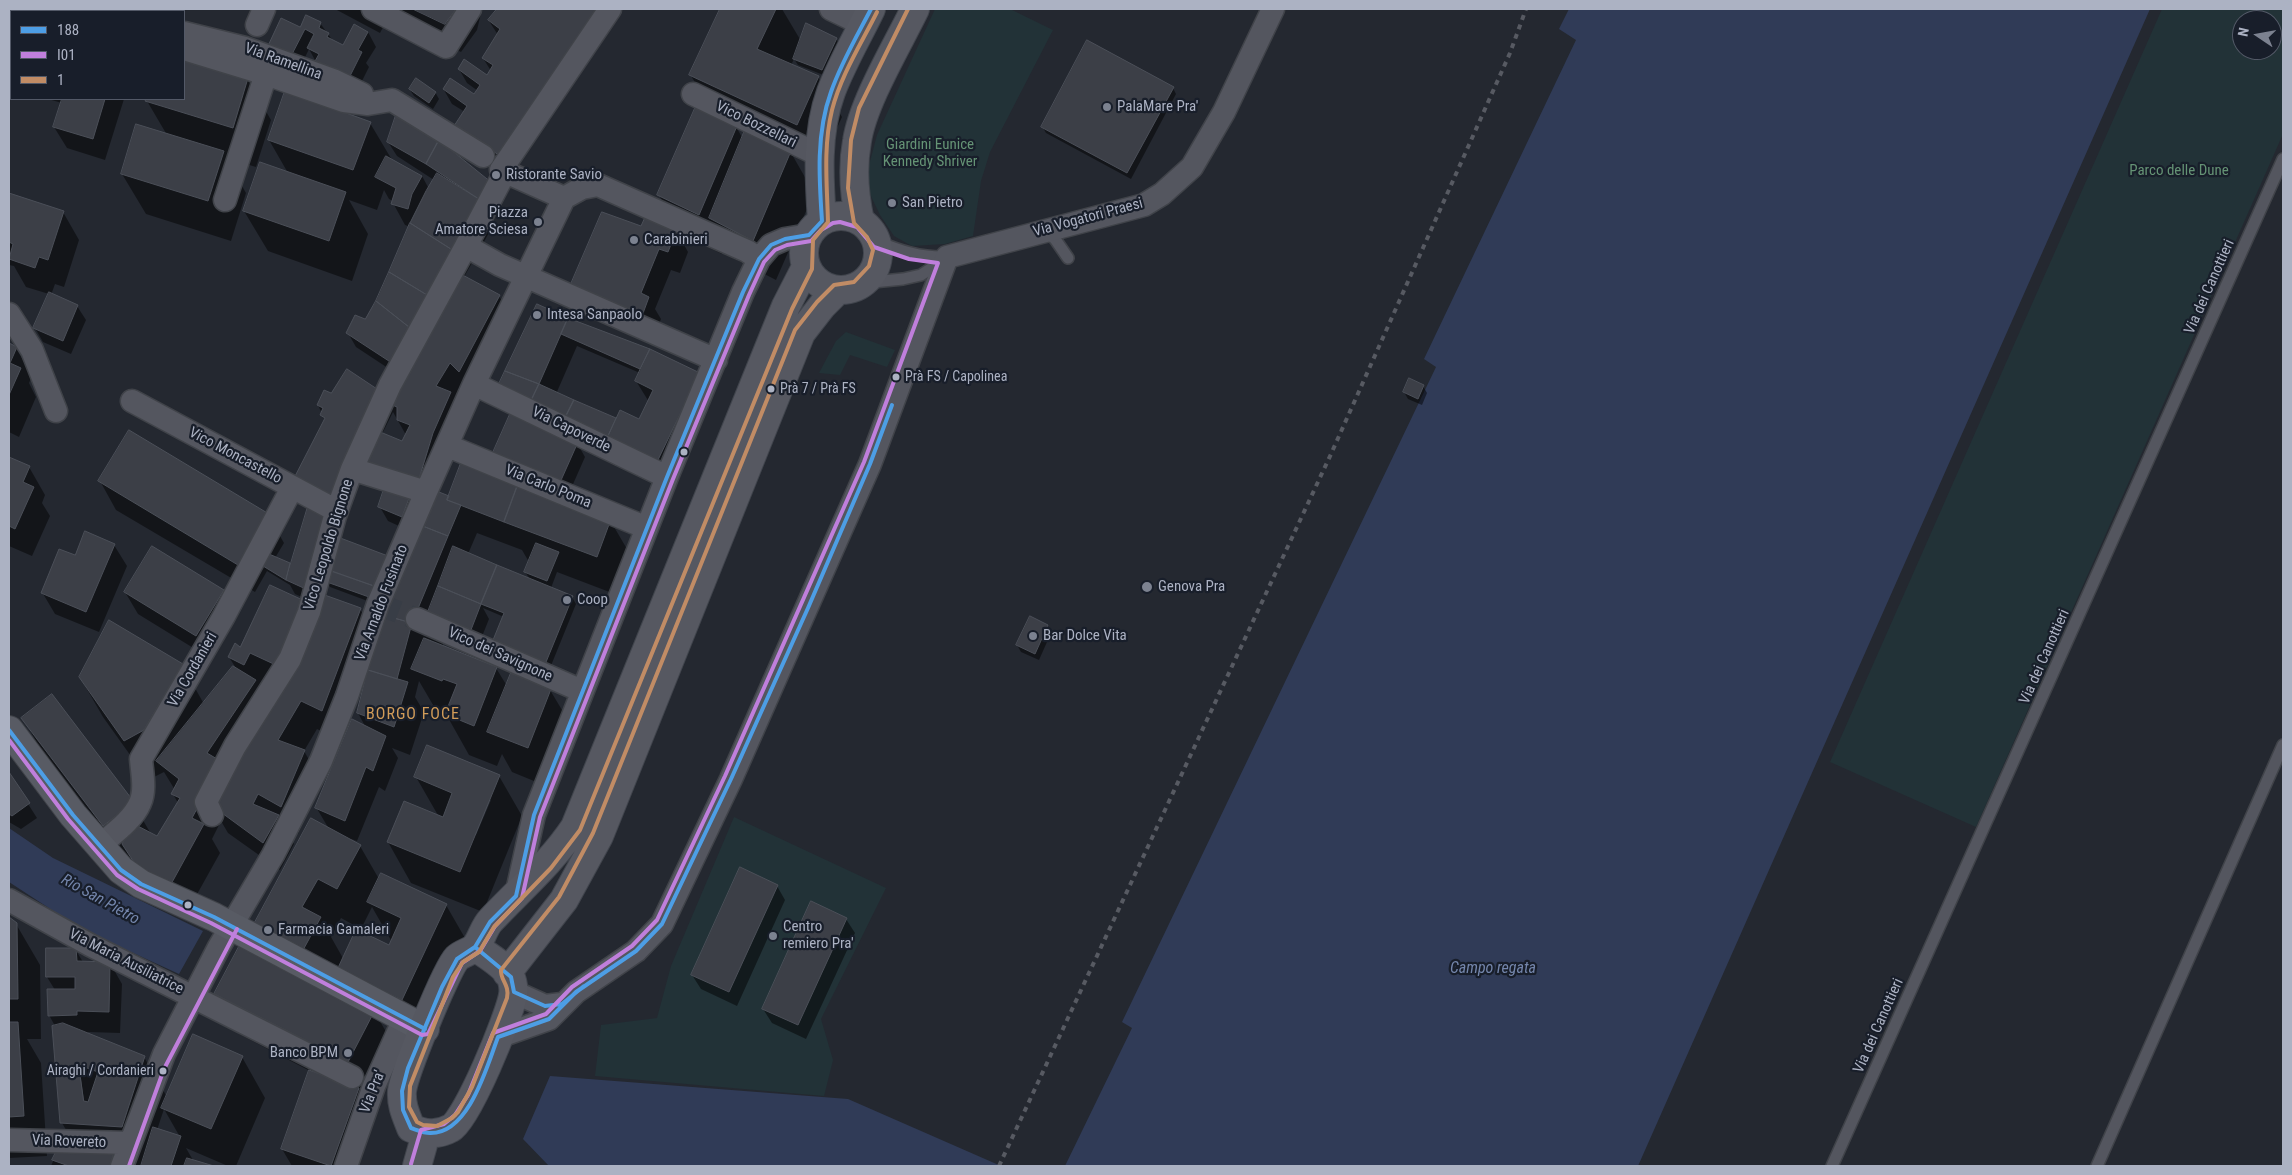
<!DOCTYPE html>
<html>
<head>
<meta charset="utf-8">
<style>
  body { margin:0 }
  #map { position:relative; width:2292px; height:1175px; overflow:hidden; background:#242830; font-family:"Roboto Condensed",sans-serif }
  canvas { display:block }
  .frame { position:absolute; inset:0; border:10px solid #acb2c3; pointer-events:none }
  .legend { position:absolute; left:10px; top:10px; width:175px; height:90px; box-sizing:border-box; background:#181e2a; border:1px solid #535967; margin:0; padding:6px 9px; list-style:none; font-size:15px; color:#acb2c3 }
  .legend li { display:flex; align-items:center; gap:10px; height:25px }
  .legend b { width:25px; border:1px solid #535967 }
  .north { position:absolute; left:2232px; top:10px; width:50px; height:50px; box-sizing:border-box; background:#181e2a; border:1px solid #535967; border-radius:50%; rotate:282deg; font-size:14px; font-weight:700; line-height:20px; text-align:center; color:#acb2c3 }
  .north::after { content:''; display:block; margin:auto; width:18px; height:22px; background:#7c8290; clip-path:polygon(50% 0,100% 100%,50% 72%,0 100%) }
</style>
</head>
<body>
<div id="map">
<canvas width="2292" height="1175"></canvas>
<div class="frame"></div>
<ul class="legend">
<li><b style="height:6px;background:#4d9ee5"></b>188</li>
<li><b style="height:6px;background:#c07fdc"></b>I01</li>
<li><b style="height:6px;background:#c18c65"></b>1</li>
</ul>
<div class="north">N</div>
</div>
<script>
const context = document.querySelector('canvas').getContext('2d');
context.lineJoin = 'round';
function fill(path, color) { context.fillStyle = color; context.fill(path, 'evenodd'); }
function strokePath(path, color, width, dash) { context.strokeStyle = color; context.lineWidth = width; context.lineCap = dash ? 'butt' : 'round'; context.setLineDash(dash || []); context.stroke(path); }
function drawText(font, color, halo, rows, align = 'center') {
  context.font = font + ' "Roboto Condensed",sans-serif'; context.lineWidth = 4.5; context.setLineDash([]); context.textBaseline = 'middle'; context.strokeStyle = halo; context.fillStyle = color; for (const [text, x, y, turn = 0] of rows) {
    context.save(); context.translate(x, y); context.rotate((+turn || 0) * Math.PI / 180); context.textAlign = isNaN(turn) ? turn : align; if (halo) context.strokeText(text, 0, 0); context.fillText(text, 0, 0); context.restore();
  }
}
const green = new Path2D(`
  M935 9H1010L1053 30 990 152 981 181 973 236 945 244 912 246 894 236 880 215 869 192 868 169 877 135Z
  M2162 9H2283V134L1976 827 1830 762ZM2242 20H2272V50H2242Z
  M846 332 895 350 887 367 850 355 840 375 819 373 836 341Z
  M734 817 886 888 821 1019 833 1060 824 1096 595 1076 601 1025 657 1018 671 966Z`);
const water = new Path2D(`
  M1569 9H2150L1638 1166H1065L1132 1028 1122 1022 1436 367 1424 359 1576 40 1559 29Z
  M9 828 53 858 203 931 179 974 81 929 9 882Z
  M550 1076 848 1099 1001 1166H549L523 1139Z`);
const shadow = new Path2D(`
  M335 9H482L477 30 461 52 395 19 391 12 380 33Z
  M498 9H619L620 13 513 173 464 140 465 112 452 104 444 90 475 96 478 91 467 83 459 69 487 77 491 71 483 58 498 35 489 21Z
  M722 9H782L801 41 836 39 840 45 826 76 798 65 794 59 791 65 818 77 842 117 820 165 790 151 814 193 776 280 733 258 726 245 722 254 682 235 659 195 715 116 690 74ZM735 125 747 130 743 139Z
  M320 23 333 41 344 47 368 32 376 47 366 63 369 67 356 93 316 62 309 49 298 72 276 62 301 29Z
  M184 60 247 79 271 120 256 167 226 158 246 193 231 241 146 214 122 174 167 135 147 101V99H184Z
  M1173 88 1176 94 1131 179 1046 133 1042 126Z
  M410 90 435 92 439 99 433 109 414 96Z
  M48 99H124L105 160 67 148 54 127 62 103Z
  M370 123 392 160 422 176 429 189 434 180 397 156 388 142 491 184 490 216 494 224 464 277 499 296 515 324 449 462 439 494 449 498 610 520 634 561 620 596 557 572 551 588 572 597 576 604 548 673 504 617 483 608 489 619 477 649 446 636 442 647 496 668 507 686 550 690 574 730 551 788 512 772 502 754 497 766 469 755 446 714 436 710 419 681 415 697 424 712 410 755 392 748 398 758 385 791 379 787 357 841 351 839 350 841 360 846 379 879 446 905 469 945 425 1040 378 1018 398 1052 351 1166H292L282 1149 310 1071 239 1034 216 994 329 829 316 807 366 728 358 713 410 531 388 521 380 507 385 491 378 489 366 467 339 523 335 538 373 603 330 587 326 580 319 594 360 609 377 638 338 739 317 729 304 751 320 779 298 834 284 827 294 844 280 870 228 833 221 821 212 839 220 853 186 914 140 873 133 861 127 865 46 759 23 718 133 803 151 834 157 837 178 803 173 794 175 790 164 772 148 780 103 717 80 677 110 621 182 665 204 704 237 670 229 657 306 603 317 604 295 594 290 585 267 571 255 592 116 510 100 481 268 515 284 543 275 558 291 567 309 507 325 420 318 405 331 395 379 392 400 376 356 347 348 333 366 321 411 227 405 225 393 203V201L389 199 384 190 377 210 349 200 368 234 352 281 268 251 244 211 288 173 269 140ZM393 412 406 435 403 442 382 434ZM477 533 522 550 529 562 525 572 530 579 468 554ZM372 907 392 942 390 946 344 960 331 937 341 918 361 929Z
  M9 194 63 212 79 240 64 287 55 284 51 295 77 306 86 320 71 354 43 342 35 328 49 294 26 287 14 266 9 265Z
  M641 228 676 230 688 252 680 273 671 270 655 309 661 319 654 337 585 306Z
  M567 319 650 350 699 374 668 485 508 400ZM577 346 640 373 636 381 649 402 640 421 617 420 556 394Z
  M9 344 16 348 32 376 29 383 36 397 19 437 9 432Z
  M1410 380 1423 386 1427 393 1422 405 1408 399 1404 392Z
  M577 443 585 457 566 500 493 457Z
  M9 458 29 467 45 495 42 503 50 516 32 556 9 546Z
  M114 545 127 566 99 632 55 614 42 592 76 557Z
  M223 591 235 612 208 657 138 614 125 592Z
  M1047 626 1051 633 1039 660 1021 652 1017 645Z
  M9 774 37 818 21 829 9 822Z
  M499 776 522 816 483 912 411 883 388 842 439 817 416 777ZM488 800H491L476 835 474 833Z
  M777 886 785 900 737 1006 701 989 692 975Z
  M9 919 16 924 40 965 41 1039H27L41 1063 47 1156 9 1158Z
  M846 919 855 933 806 1039 772 1023 763 1009Z
  M75 949 83 962 110 963 122 984 120 1033 88 1032V1034L144 1057 167 1097 242 1057 265 1098 236 1166H228L186 1148 194 1162 209 1166H51L57 1152H79L62 1123 55 1026 49 1015 55 990 47 977ZM164 1109 180 1137 157 1130Z`);
const building = new Path2D(`
  M413 9H456L445 24Z
  M497 9H606L541 91 547 95 505 159 454 126 467 106 443 89 450 78 474 94 480 85 458 69 464 59 487 75 493 65 482 58 500 29 488 20Z
  M720 9H776L757 49 819 76 797 125 689 75Z
  M306 15 321 22 319 28 329 33 327 37 343 45 354 24 368 32 358 50 362 52 348 80 314 63 319 54 307 48 314 34 305 29 290 58 267 48 281 18 300 27Z
  M806 23 837 38 822 70 793 59Z
  M1087 40 1174 87 1127 173 1041 127Z
  M184 58 248 78 233 128 145 101 146 99H184Z
  M416 78 436 92 429 103 409 89Z
  M285 91 371 122 353 170 268 140Z
  M62 99H105L93 139 53 127Z
  M696 106 737 126 699 215 657 195Z
  M396 115 439 140 426 164 387 142Z
  M136 124 224 151 208 201 121 174Z
  M745 130 791 151 753 241 709 218Z
  M439 140 492 183 482 201 426 164Z
  M386 156 422 176 412 194 408 209 391 204 396 188 375 177Z
  M260 162 346 192 329 241 243 211Z
  M437 173 482 201 454 251 410 223 426 191Z
  M9 193 64 211 48 260 39 257 35 268 9 259 13 244 9 242Z
  M602 212 641 226 646 215 677 229 668 252 659 249 641 293 649 297 642 316 571 284Z
  M410 223 454 251 432 298 389 272Z
  M389 272 432 298 414 331 376 301Z
  M457 272 500 295 459 372 450 363 436 386 451 392 433 433 419 479 361 461 373 429 402 441 410 425 397 420V407L385 402Z
  M49 292 78 305 63 341 33 328Z
  M376 301 414 331 395 365 346 333 355 315 365 319Z
  M537 304 568 318 539 384 505 371Z
  M568 318 650 349 640 369 561 334Z
  M9 343 17 347 10 363 21 368 9 395Z
  M650 349 700 373 656 464 606 440 620 410 639 419 653 390 635 381Z
  M347 369 380 391 327 503 291 484 325 418 320 415 323 408 317 405 324 390 331 393Z
  M505 371 539 384 531 401 498 386Z
  M1409 378 1424 385 1418 399 1403 392Z
  M539 384 574 400 566 416 531 401Z
  M574 400 616 418 608 436 566 416Z
  M511 412 578 442 558 487 491 457Z
  M129 430 269 514 238 565 98 481Z
  M9 457 30 466 23 482 34 487 15 529 9 526Z
  M461 463 518 484 504 522 447 500Z
  M386 483 411 493 402 517 378 507Z
  M518 484 611 519 597 557 504 522Z
  M434 490 449 496 447 500 461 505 448 536 420 525Z
  M309 503 331 513 308 590 286 580Z
  M420 525 448 536 412 623 383 615Z
  M85 531 115 544 86 612 41 593 59 549 75 555Z
  M335 536 388 556 374 586 325 569Z
  M536 543 559 552 547 581 524 572Z
  M152 546 224 590 196 636 124 592Z
  M453 546 497 565 481 604 438 586Z
  M269 554 290 563 286 580 263 566Z
  M497 565 573 596 544 667 491 645 504 613 481 604Z
  M329 570 374 586 369 597 324 581Z
  M270 585 307 602 278 666 250 653 244 665 228 657 235 643 240 647Z
  M438 586 481 604 469 635 426 617Z
  M319 593 361 608 322 711 301 701 278 740 305 750 281 807 258 794 253 804 279 815 263 843 211 805Z
  M383 615 412 623 397 679 368 670Z
  M1030 616 1048 625 1035 654 1016 645Z
  M109 620 183 664 144 730 124 741 79 677Z
  M424 638 497 667 474 726 445 714 457 684 443 679 442 681 411 669Z
  M233 666 256 680 207 753 222 762 192 818 204 824 170 886 139 870 122 844 132 823 157 836 180 798 171 794 179 779 156 761Z
  M368 670 408 682 394 727 357 713Z
  M511 673 551 689 528 748 487 732Z
  M52 694 134 802 103 826 21 718Z
  M352 719 386 736 373 771 366 767 345 821 315 808Z
  M427 745 500 775 460 872 387 842 404 801 443 817 452 793 414 777Z
  M9 772 30 803 12 816 9 814Z
  M311 818 361 845 337 889 318 879 302 907 321 917 302 952 253 926Z
  M740 867 778 885 729 992 691 975Z
  M381 873 447 904 402 1000 337 970 356 929 389 945 401 918 367 902Z
  M811 901 847 918 798 1025 762 1009Z
  M9 917 17 923 18 999H9Z
  M242 941 375 1010 348 1062 214 994Z
  M46 948H76L77 961 110 962 109 1012 77 1011V1015L48 1016 47 989H75V977H46Z
  M9 1022H18L24 1116 9 1117Z
  M63 1023 145 1056 122 1127 60 1123 52 1026ZM79 1065 98 1072 88 1102 84 1101Z
  M193 1034 243 1056 211 1129 161 1108Z
  M309 1070 359 1088 331 1166 281 1149Z
  M153 1127 181 1136 171 1166H141Z
  M57 1150 114 1153 110 1166H69L52 1160Z
  M187 1158 214 1166H184Z`);
const streetTunnel = new Path2D(`
  M378 604 417 619`);
const lane = new Path2D(`
  M9 55H11
  M9 90V92
  M1045 231 1055 239 1068 258
  M876 241C900 251 921 258 947 257
  M863 283 903 279 921 275 944 260
  M1832 1166 2283 159
  M2097 1166 2283 745`);
const street = new Path2D(`
  M373 9 446 47 470 9
  M831 9 864 25
  M9 11H13
  M257 25 264 9
  M184 33 245 48 333 80 362 94
  M184 49 266 74 344 101 368 104 392 100 483 156
  M693 94 819 155
  M505 172 466 246 500 265 716 360
  M564 198 501 170 610 9
  M225 200 266 74
  M9 314 32 350 56 411
  M474 384 667 477
  M132 401 337 511
  M448 446 647 528
  M352 469 426 492
  M417 619 582 691
  M212 815 206 802 235 746 290 659 309 612 335 516 352 469 390 385 466 246
  M99 846C113 834 133 820 140 803 146 790 142 773 141 759L224 616 292 488
  M516 896 534 815 667 477 743 292 759 259 771 245 785 239 809 235 812 230
  M9 900 90 945 352 1077
  M514 992 545 1006 562 1004
  M498 1037 549 1019 576 992 636 951 662 924 731 779 870 464 947 257 1144 205 1162 194 1192 167 1224 112 1273 9
  M9 1140 130 1143
  M122 1166 164 1054 219 947 273 855 321 761 347 696 378 604 426 492 474 384 564 198 582 188 598 185 747 251 759 259
  M346 1166 374 1086 404 1019`);
const secondary = new Path2D(`
  M9 730 73 815 121 870 141 884 214 917 425 1029`);
const primary = new Path2D(`
  M804 253a37 37 0 1 1 74 0a37 37 0 1 1-74 0Z
  M822 221C819 178 816 133 831 92 842 63 858 36 871 9
  M860 221C854 194 852 168 857 141 863 102 897 46 915 9
  M475 947C486 955 503 964 510 976 513 981 514 990 513 995 510 1015 467 1120 451 1128 437 1136 424 1134 411 1128 406 1115 401 1105 402 1091 404 1074 446 969 457 958 462 953 471 952 476 946 482 938 484 927 491 920 520 889 551 863 575 827L786 306 806 267
  M507 973 564 900 599 836 801 333 822 306 838 290
  M417 1166 426 1134`);
const rail = new Path2D(`
  M999 1166 1331 454 1510 53 1526 9`);
const bus1 = new Path2D(`
  M871 9C857 36 841 63 831 92 816 133 819 178 822 221L809 235 785 239 771 245 759 259 743 292 667 477 534 815 516 896 490 922 475 947 457 959 442 987 408 1068 402 1091 403 1110 411 1128C417 1130 424 1133 430 1133 469 1134 487 1066 498 1037L549 1019 576 992 636 951 662 924 731 779 808 608 870 464 892 405
  M9 730 73 815 121 870 141 884 214 917 425 1029
  M475 947 511 977 514 992 545 1006 562 1004 584 986`);
const bus2 = new Path2D(`
  M9 740 68 819 117 875 138 889 211 923 422 1035 428 1034 462 963 480 951 495 926 522 898 540 817 673 479 749 295 764 262 775 250 787 245 811 241 821 230 833 223 840 222 857 227 874 247 909 259 938 263 864 462 725 776 657 920 632 946 572 987 546 1014 493 1033 468 1095 455 1115 444 1124 421 1130 411 1164
  M129 1166 164 1069 237 929`);
const bus3 = new Path2D(`
  M877 12C861 44 841 75 832 110 823 147 827 184 828 222L813 240 812 269 792 309 580 830 551 868 494 927 479 952 463 962 453 977 410 1086 409 1107 417 1122 423 1125 437 1126 452 1118 458 1112 472 1087 507 998C510 985 500 980 501 970L559 897 593 833 795 330 817 302 834 285 854 282 869 266 873 250 867 237 854 223 848 188 851 140 859 108 908 9`);
const markers = [
  [1107,107,5,"#7c8290"],
  [496,175,5,"#7c8290"],
  [892,203,5,"#7c8290"],
  [538,222,5,"#7c8290"],
  [634,240,5,"#7c8290"],
  [537,315,5,"#7c8290"],
  [896,377,4.5,"#acb2c3"],
  [771,389,4.5,"#acb2c3"],
  [684,452,4.5,"#acb2c3"],
  [1147,587,6,"#7c8290"],
  [567,600,5,"#7c8290"],
  [1033,636,5,"#7c8290"],
  [188,905,4.5,"#acb2c3"],
  [268,930,5,"#7c8290"],
  [773,936,5,"#7c8290"],
  [348,1053,5,"#7c8290"],
  [163,1071,4.5,"#acb2c3"]
];
const busNames = [
  ["Prà FS / Capolinea",905,377],
  ["Prà 7 / Prà FS",780,389],
  ["Airaghi / Cordanieri",154,1071,"right"]
];
const streetNames = [
  ["Via Ramellina",283,62,20],
  ["Vico Bozzellari",756,125,26],
  ["Via Vogatori Praesi",1088,218,-15],
  ["Via dei Canottieri",2210,287,-66],
  ["Via Capoverde",571,430,26],
  ["Vico Moncastello",235,456,28],
  ["Via Carlo Poma",548,487,22],
  ["Vico Leopoldo Bignone",329,545,-73],
  ["Via Arnaldo Fusinato",382,603,-69],
  ["Vico dei Savignone",500,655,24],
  ["Via dei Canottieri",2045,657,-66],
  ["Via Cordanieri",193,670,-60],
  ["Via Maria Ausiliatrice",126,962,27],
  ["Via dei Canottieri",1879,1026,-66],
  ["Via Pra'",373,1092,-68],
  ["Via Rovereto",69,1142,2]
];
const poiNames = [
  ["PalaMare Pra'",1117,107],
  ["Ristorante Savio",506,175],
  ["San Pietro",902,203],
  ["Piazza",528,213,"right"],
  ["Amatore Sciesa",528,230,"right"],
  ["Carabinieri",644,240],
  ["Intesa Sanpaolo",547,315],
  ["Genova Pra",1158,587],
  ["Coop",577,600],
  ["Bar Dolce Vita",1043,636],
  ["Centro",783,927],
  ["remiero Pra'",783,944],
  ["Farmacia Gamaleri",278,930],
  ["Banco BPM",338,1053,"right"]
];
const parkNames = [
  ["Giardini Eunice",930,145],
  ["Kennedy Shriver",930,162],
  ["Parco delle Dune",2179,171]
];
const neighbourhoodNames = [
  ["BORGO FOCE",413,715]
];
const waterNames = [
  ["Rio San Pietro",100,900,29],
  ["Campo regata",1493,969]
];
fill(green, '#223237');
fill(water, '#303b57');
fill(shadow, '#0007');
fill(building, '#3c3f47');
strokePath(building, '#4b4f58', 1);
strokePath(streetTunnel, '#383d46', 22, [22, 11]);
strokePath(lane, '#404349', 14);
strokePath(street, '#404349', 25);
strokePath(secondary, '#404349', 30);
strokePath(primary, '#41454d', 30);
strokePath(lane, '#54565f', 11);
strokePath(street, '#54565f', 22);
strokePath(secondary, '#585b64', 28);
strokePath(primary, '#565861', 28);
strokePath(rail, '#575a62', 4, [5, 5]);
strokePath(bus1, '#4d9ee5', 4);
strokePath(bus2, '#c07fdc', 4);
strokePath(bus3, '#c18c65', 4);
for (const [x, y, r, color] of markers) { const dot = new Path2D(); dot.arc(x, y, r, 0, 2 * Math.PI); context.fillStyle = color; context.fill(dot); strokePath(dot, '#181e2a', 2); }
drawText('14px', '#acb2c3', '#181e2a', busNames, 'left');
drawText('15px', '#acb2c3', '#181e2a', streetNames);
drawText('15px', '#acb2c3', '#181e2a', poiNames, 'left');
drawText('15px', '#659375', '#181e2a', parkNames);
context.letterSpacing = '1px';
drawText('16px', '#d19c59', '#181e2a', neighbourhoodNames);
context.letterSpacing = '0px';
drawText('italic 16px', '#7486ac', '#181e2a', waterNames);
</script>
</body>
</html>
